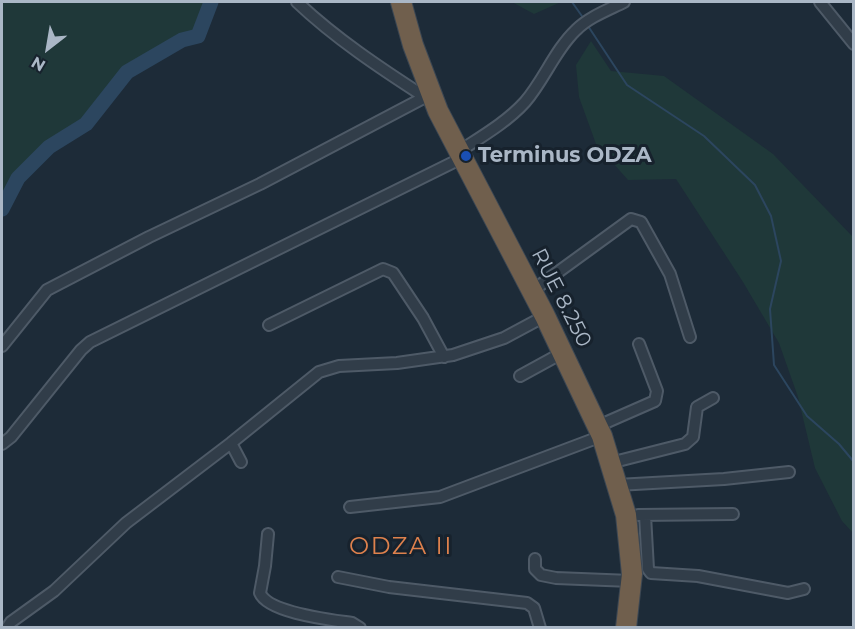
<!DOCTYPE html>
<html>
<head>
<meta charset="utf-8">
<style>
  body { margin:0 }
  #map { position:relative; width:855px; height:629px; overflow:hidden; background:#1d2b38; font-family:Montserrat,sans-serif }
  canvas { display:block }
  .frame { position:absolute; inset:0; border:3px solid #aab7c6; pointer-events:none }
  .north { position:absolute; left:18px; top:18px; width:60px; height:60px; -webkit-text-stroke:4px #17222d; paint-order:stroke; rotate:211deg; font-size:16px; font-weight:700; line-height:24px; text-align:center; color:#aab7c6 }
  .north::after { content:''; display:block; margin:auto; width:21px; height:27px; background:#aab7c6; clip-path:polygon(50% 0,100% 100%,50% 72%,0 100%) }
</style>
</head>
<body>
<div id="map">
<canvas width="855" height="629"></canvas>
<div class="frame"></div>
<div class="north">N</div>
</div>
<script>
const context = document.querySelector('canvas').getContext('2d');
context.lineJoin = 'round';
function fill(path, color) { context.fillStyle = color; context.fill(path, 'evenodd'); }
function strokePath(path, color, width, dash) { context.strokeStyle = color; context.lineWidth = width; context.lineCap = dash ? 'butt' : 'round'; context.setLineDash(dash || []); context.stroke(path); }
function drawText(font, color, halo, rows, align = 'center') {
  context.font = font + ' Montserrat,sans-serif'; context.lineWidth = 6; context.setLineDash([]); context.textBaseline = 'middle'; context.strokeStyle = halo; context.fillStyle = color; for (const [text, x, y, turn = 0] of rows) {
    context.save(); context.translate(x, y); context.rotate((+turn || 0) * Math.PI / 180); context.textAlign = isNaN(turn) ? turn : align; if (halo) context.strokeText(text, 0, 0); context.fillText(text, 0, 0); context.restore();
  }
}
const green = new Path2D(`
  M2 2H211L198 36 182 40 127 72 86 124 49 147 18 178 2 209Z
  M512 2H561L534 14Z
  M591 41 611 71 664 76 773 154 853 237V533L842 521 815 468 798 397 779 343 743 282 676 179 628 180 596 144 579 97 576 65Z`);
const stream = new Path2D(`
  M572 2 584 19
  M588 26 627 85 704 136 755 185 771 216 781 261 770 309 774 365 807 416 839 444 854 462`);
const river = new Path2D(`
  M2 209 18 178 49 147 86 124 127 72 182 40 198 36 211 2`);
const street = new Path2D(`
  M297 2C335 38 380 68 425 97
  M820 2 854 44
  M458 152C481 137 507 122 525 102 544 80 555 50 576 30 589 17 608 10 624 2
  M532 291 631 219 641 222 670 274 690 337
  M269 325 383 269 393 273 423 318 444 357
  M2 346 47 290 149 237 260 184 431 94
  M520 376 562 353
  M598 426 655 401 657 391 639 344
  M231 443 241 462
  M2 444 11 437 81 350 90 342 462 158
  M610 463 685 444 693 437 697 407 713 398
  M617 485 724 479 789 472
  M350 507 440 497 602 436
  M638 515 733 514
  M645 515 648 569 651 573 698 576 788 593 804 589
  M268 534 265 566 260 593C268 613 332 620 352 623L360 628
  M535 559V569L541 575 556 578 631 581
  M338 577 389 587 527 603 534 608 540 628
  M7 628 11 622 54 591 126 523 231 443 319 372 339 366 397 363 453 355 504 338 545 316`);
const highway = new Path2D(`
  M401 2 413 45 438 111 545 316 602 436 626 515 632 574 626 628`);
const markers = [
  [466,156,6,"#1a4fb4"]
];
const poiNames = [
  ["Terminus ODZA",478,156]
];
const streetNames = [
  ["RUE 8.250",561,298,63]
];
const quarterNames = [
  ["ODZA II",401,547]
];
fill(green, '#1f3839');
strokePath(stream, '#2c465f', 2);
strokePath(river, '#2c465f', 15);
strokePath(street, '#4e5a67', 14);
strokePath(highway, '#3c4753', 22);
strokePath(street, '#313d49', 10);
strokePath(highway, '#705f4d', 20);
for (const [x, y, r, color] of markers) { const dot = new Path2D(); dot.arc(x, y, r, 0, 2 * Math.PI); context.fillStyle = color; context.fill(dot); strokePath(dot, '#17222d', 2); }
drawText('bold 21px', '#aab7c6', '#17222d', poiNames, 'left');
drawText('21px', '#aab7c6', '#17222d', streetNames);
context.letterSpacing = '1.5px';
drawText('24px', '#de814d', '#17222d', quarterNames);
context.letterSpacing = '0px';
</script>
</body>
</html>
